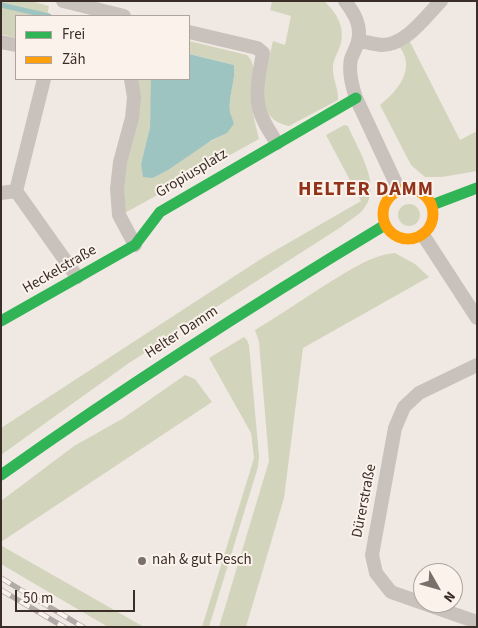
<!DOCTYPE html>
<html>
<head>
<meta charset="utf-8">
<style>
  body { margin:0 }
  #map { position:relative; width:478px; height:628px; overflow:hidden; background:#f0e9e3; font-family:"Source Sans 3",sans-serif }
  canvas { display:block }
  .frame { position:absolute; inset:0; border:2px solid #3b2e29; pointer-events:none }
  .legend { position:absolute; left:15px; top:15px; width:175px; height:65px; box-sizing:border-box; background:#fbf3eb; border:1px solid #aea49d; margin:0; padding:6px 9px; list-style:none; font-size:15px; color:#3b2e29 }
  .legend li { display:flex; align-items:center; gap:10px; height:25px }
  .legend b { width:25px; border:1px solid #aea49d }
  .north { position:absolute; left:413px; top:563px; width:50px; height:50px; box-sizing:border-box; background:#fbf3eb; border:1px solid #aea49d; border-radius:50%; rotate:128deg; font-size:14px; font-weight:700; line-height:20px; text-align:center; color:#3b2e29 }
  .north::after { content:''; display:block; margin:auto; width:18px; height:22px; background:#7a6f6a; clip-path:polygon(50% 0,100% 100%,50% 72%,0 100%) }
  .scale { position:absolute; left:15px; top:590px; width:120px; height:22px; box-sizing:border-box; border:2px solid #3b2e29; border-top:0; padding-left:6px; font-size:15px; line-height:18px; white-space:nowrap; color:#3b2e29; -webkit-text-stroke:4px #fbf3eb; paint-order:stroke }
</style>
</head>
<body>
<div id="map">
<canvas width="478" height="628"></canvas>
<div class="frame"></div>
<ul class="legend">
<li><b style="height:6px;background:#30b455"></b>Frei</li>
<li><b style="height:6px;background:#ff9f0a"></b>Zäh</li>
</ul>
<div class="north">N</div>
<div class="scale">50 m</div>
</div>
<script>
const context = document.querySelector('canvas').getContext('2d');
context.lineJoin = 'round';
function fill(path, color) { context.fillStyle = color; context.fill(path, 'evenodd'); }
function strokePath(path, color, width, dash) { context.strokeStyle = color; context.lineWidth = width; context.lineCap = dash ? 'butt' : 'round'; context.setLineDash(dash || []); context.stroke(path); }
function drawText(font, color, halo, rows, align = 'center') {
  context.font = font + ' "Source Sans 3",sans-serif'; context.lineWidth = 4; context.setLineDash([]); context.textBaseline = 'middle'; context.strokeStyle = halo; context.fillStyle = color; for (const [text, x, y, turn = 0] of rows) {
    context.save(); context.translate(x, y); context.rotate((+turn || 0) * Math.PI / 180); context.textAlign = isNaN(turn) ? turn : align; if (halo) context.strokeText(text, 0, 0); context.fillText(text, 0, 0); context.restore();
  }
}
const green = new Path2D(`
  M1 1H31L49 6 47 16H16V38L1 34Z
  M272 1H324C336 12 345 26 341 43 339 51 334 57 333 66 332 78 339 90 338 100L289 126C280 124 271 120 267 111 260 96 269 58 273 41L285 45 291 16 270 10Z
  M408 38 460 140 477 131V171L442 177H425L411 165 380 105C399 90 417 67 398 45Z
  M189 41 247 55C260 67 252 96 253 112 254 121 257 130 259 139L123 214 120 188 136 79H151L152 80 150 127 141 164 153 178C170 168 186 157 202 146 215 138 225 136 234 124 233 120 231 116 230 112 228 96 236 81 234 65L189 54Z
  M344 125 348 126C357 148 382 185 365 207 360 215 348 221 341 227L129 363 1 455V428L264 257 361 201 326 135Z
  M398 215a11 11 0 1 1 22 0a11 11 0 1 1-22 0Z
  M395 253 415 264 429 277 303 348 284 498 246 627H219L269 461 259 342 255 330C285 312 313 292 343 274 361 264 374 255 395 253Z
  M244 337 247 340 249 345 259 456 258 467 209 627H202L254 458 251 433 209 358Z
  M185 375 195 379 212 402 1 542V501L74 446 122 419Z
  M1 544 2 546 144 627H108L1 564Z`);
const water = new Path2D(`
  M189 54 234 65C236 81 228 96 230 112 231 115 233 120 234 124L227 133 212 140 168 170 153 178 143 177 141 164 150 127 151 79H189Z`);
const stream = new Path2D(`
  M1 5 49 16`);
const street = new Path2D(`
  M63 1 124 16
  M345 1C354 13 362 25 358 41 357 47 353 53 351 59 348 72 352 86 356 98L399 190
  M189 32 257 48 263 53C260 70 255 90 259 108 262 121 270 132 277 143
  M358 41C366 42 374 44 382 45 406 45 425 17 441 1
  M1 42 16 45
  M131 79 134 97 132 118 120 162 117 189 119 215 135 245
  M16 191 44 79
  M16 191 77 277
  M1 193 16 191
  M423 235 477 318
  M477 365 419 393 404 407 395 428 372 555 376 573 391 592 477 622`);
const fast = new Path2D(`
  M432 205 477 188
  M1 321 135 245 160 212 356 98
  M1 475C126 386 254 304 385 225`);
const slow = new Path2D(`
  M383 214a25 25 0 1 1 50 0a25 25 0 1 1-50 0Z`);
const rail = new Path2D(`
  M1 578 83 627
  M1 590 64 627`);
const markers = [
  [142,561,5,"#7a6f6a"]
];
const streetNames = [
  ["Gropiusplatz",192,174,-31],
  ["Heckelstraße",60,270,-30],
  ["Helter Damm",182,333,-33],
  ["Dürerstraße",365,501,-79]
];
const poiNames = [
  ["nah & gut Pesch",152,561]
];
const districtNames = [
  ["HELTER DAMM",366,191]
];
fill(green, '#d2d5bc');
fill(water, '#9ec4c2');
strokePath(stream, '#9ec4c2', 5);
strokePath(street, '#c9c1bc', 14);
strokePath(fast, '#30b455', 11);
strokePath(slow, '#ff9f0a', 11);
strokePath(rail, '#b1aaa6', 5.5);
strokePath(rail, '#fbf3eb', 4, [11]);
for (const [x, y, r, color] of markers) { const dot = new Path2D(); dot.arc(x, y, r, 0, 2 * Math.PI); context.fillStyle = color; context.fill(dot); strokePath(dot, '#fbf3eb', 2); }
drawText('15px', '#3b2e29', '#fbf3eb', streetNames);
drawText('15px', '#3b2e29', '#fbf3eb', poiNames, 'left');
context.letterSpacing = '1px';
drawText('bold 20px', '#91321b', '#fbf3eb', districtNames);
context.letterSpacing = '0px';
</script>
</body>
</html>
